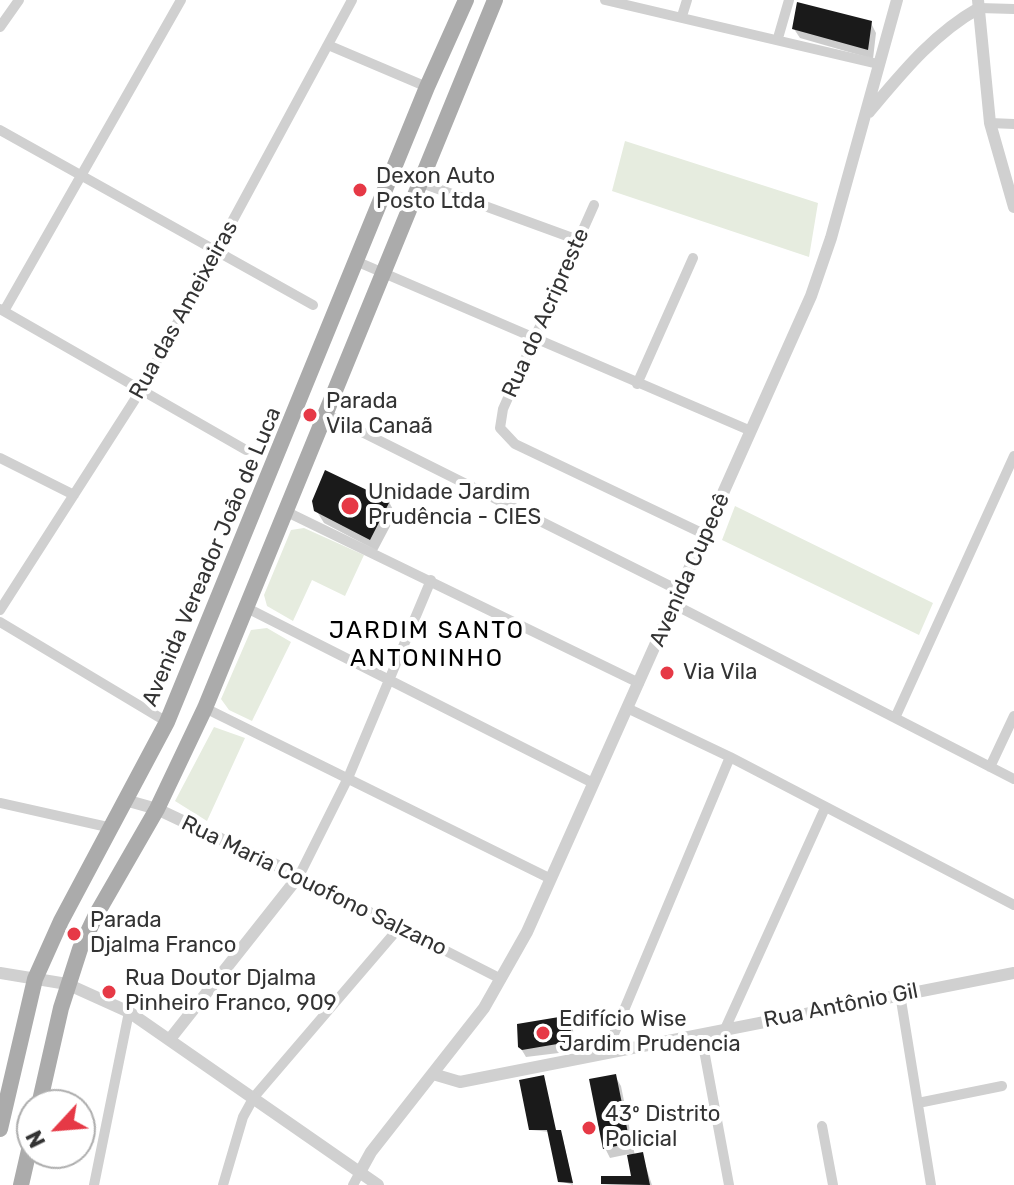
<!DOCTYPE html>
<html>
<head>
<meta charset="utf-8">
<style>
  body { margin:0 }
  #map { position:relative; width:1014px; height:1185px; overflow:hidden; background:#fff; font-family:Rubik,sans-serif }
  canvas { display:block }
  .north { position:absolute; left:16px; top:1089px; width:80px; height:80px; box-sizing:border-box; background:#fff; border:2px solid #adadad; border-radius:50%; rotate:244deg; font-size:22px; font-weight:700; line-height:32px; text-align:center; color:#333 }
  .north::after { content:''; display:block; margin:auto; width:28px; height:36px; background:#e63946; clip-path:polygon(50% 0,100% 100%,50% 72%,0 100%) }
</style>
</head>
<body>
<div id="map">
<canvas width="1014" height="1185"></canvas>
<div class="north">N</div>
</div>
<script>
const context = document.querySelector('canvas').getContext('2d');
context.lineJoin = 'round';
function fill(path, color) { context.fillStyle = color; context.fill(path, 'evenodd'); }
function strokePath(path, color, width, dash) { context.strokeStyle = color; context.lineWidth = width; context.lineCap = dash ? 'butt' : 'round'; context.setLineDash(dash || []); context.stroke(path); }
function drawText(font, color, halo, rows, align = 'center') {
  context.font = font + ' Rubik,sans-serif'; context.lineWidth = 8; context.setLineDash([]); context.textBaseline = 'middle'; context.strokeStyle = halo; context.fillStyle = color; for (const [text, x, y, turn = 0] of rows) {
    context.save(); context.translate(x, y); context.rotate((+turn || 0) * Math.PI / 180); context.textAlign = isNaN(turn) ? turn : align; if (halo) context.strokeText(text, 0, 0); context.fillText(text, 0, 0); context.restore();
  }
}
const green = new Path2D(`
  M625 141 818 203 809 257 612 191Z
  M735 506 933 603 919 635 722 540Z
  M304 528 364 555 345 596 312 580 293 621 267 606 264 595 291 530Z
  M267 628 291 642 252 721 229 710 221 699 251 630Z
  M214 727 245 738 207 821 175 801Z`);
const shadow = new Path2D(`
  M871 23 876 33 873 59 800 38 794 29Z
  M389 502 396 515 377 551 324 523 316 510Z
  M568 1020 573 1030 575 1051 526 1057 520 1047Z
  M615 1076 621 1086 635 1156 642 1155 652 1185 603 1184 634 1178 629 1154 610 1158 605 1148Z
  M521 1081 556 1132 562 1135 573 1185 560 1181 550 1132 531 1130Z`);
const building = new Path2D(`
  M797 2 872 21 868 50 792 29Z
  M325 470 390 501 370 540 314 511 312 501Z
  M565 1016 569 1019 572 1038 569 1042 522 1050 518 1047 517 1024Z
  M616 1074 630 1143 603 1149 589 1079Z
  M544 1075 556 1130H553H561L573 1183 558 1182 547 1130H529L519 1080Z
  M643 1152 650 1185 601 1184V1176H631L627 1155Z`);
const minor = new Path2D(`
  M605 0 878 64
  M979 8 1014 9
  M682 16 687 0
  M0 27 19 0
  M778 38 789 0
  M328 45 427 87
  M990 123 1014 124
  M0 130 313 305
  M419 182 578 240
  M594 205 503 409 500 428 515 444 706 535
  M358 262 751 431
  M0 309 246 450
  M4 311 181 0
  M637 384 693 258
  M324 413 680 591
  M0 458 74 495
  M285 511 639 683
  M431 580 348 778 299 876 501 979
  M675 605 1014 779
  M245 607 593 783
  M0 610 141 390 352 0
  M0 622 167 722
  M205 708 551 879
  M627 708 730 757 1014 905
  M895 718 1014 456
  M990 767 1014 716
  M0 803 112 828
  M900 994 931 1185
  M725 1029 825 808
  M701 1034 729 1185
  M613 1052 614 1034 730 757
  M918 1103 1002 1086
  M822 1126 833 1185
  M94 1185 129 1012
  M223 1185 243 1117 254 1097 398 929
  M353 1185 360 1172`);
const tertiary = new Path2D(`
  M978 0 990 123 1014 207
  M869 112C902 73 933 34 979 8
  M125 800 157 809 299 876 170 1039
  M0 973 67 984 129 1012 378 1185
  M433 1074 460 1082 1014 973
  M360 1172 371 1152 484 1008 527 932 811 296 831 238 897 0`);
const primary = new Path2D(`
  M39 1105 61 1008 80 949 96 915 157 809 205 708 495 0
  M0 1129 35 979 61 921 167 722 427 87 466 0
  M21 1185 32 1137`);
const markers = [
  [360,190,8,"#e63946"],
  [310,415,8,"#e63946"],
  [350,506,10,"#e63946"],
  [667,673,8,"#e63946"],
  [74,934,8,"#e63946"],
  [109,992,8,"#e63946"],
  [543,1033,8,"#e63946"],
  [589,1128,8,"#e63946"]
];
const poiNames = [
  ["Dexon Auto",376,177],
  ["Posto Ltda",376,202],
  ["Parada",326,402],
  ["Vila Canaã",326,427],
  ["Unidade Jardim",368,493],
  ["Prudência - CIES",368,518],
  ["Via Vila",683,673],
  ["Parada",90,921],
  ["Djalma Franco",90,946],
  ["Rua Doutor Djalma",125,979],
  ["Pinheiro Franco, 909",125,1004],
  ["Edifício Wise",559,1020],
  ["Jardim Prudencia",559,1045],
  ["43º Distrito",605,1115],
  ["Policial",605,1140]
];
const streetNames = [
  ["Rua das Ameixeiras",184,310,-61],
  ["Rua do Acripreste",546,313,-66],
  ["Avenida Vereador João de Luca",212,557,-67],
  ["Avenida Cupecê",690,570,-66],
  ["Rua Maria Couofono Salzano",314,886,26],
  ["Rua Antônio Gil",841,1006,-11]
];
const neighbourhoodNames = [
  ["JARDIM SANTO",427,631],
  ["ANTONINHO",427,659]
];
fill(green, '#e6ecdf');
fill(shadow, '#0003');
fill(building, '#1a1a1a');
strokePath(minor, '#d0d0d0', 10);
strokePath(tertiary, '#d0d0d0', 12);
strokePath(primary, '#ababab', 16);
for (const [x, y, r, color] of markers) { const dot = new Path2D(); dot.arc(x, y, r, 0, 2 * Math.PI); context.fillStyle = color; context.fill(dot); strokePath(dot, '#fff', 3); }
drawText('22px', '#333', '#fff', poiNames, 'left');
drawText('22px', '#333', '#fff', streetNames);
context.letterSpacing = '2px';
drawText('24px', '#000', '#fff', neighbourhoodNames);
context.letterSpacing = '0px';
</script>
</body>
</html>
